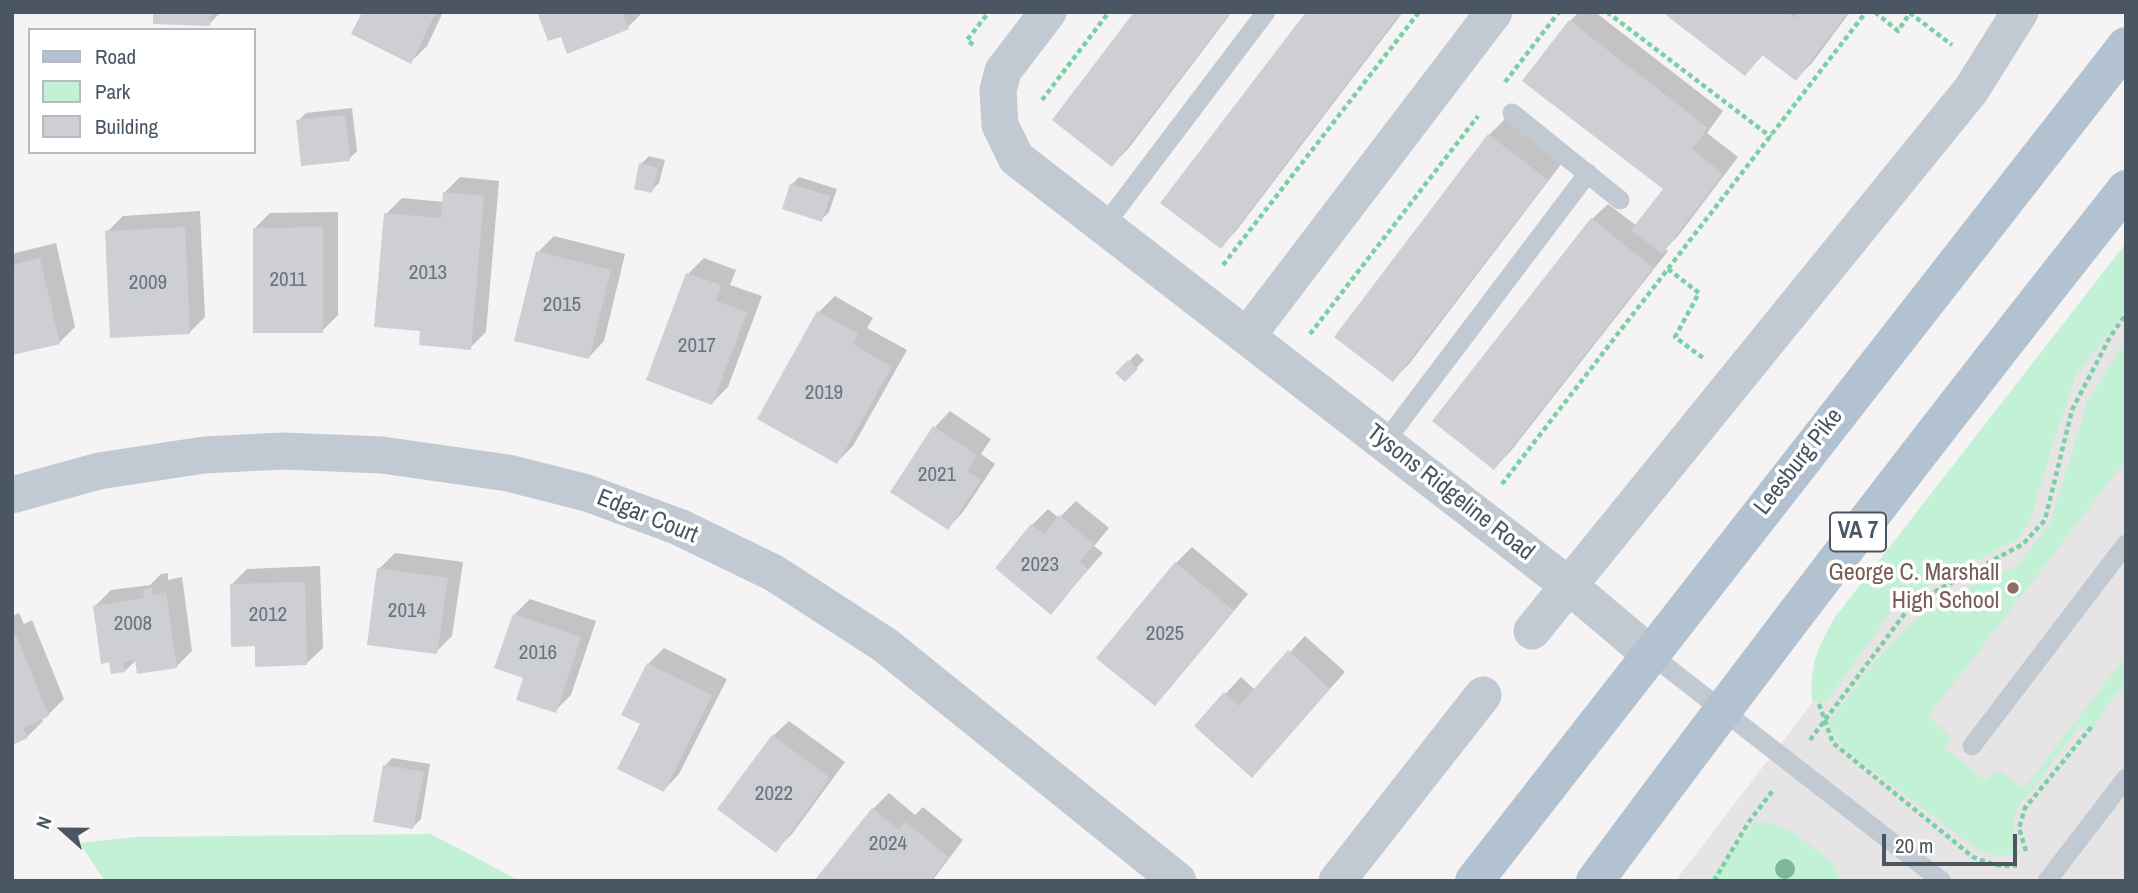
<!DOCTYPE html>
<html>
<head>
<meta charset="utf-8">
<style>
  body { margin:0 }
  #map { position:relative; width:2138px; height:893px; overflow:hidden; background:#f5f3f3; font-family:"Archivo Narrow",sans-serif }
  canvas { display:block }
  .frame { position:absolute; inset:0; border:14px solid #4a5661; pointer-events:none }
  .legend { position:absolute; left:28px; top:28px; width:228px; height:126px; box-sizing:border-box; background:#fff; border:2px solid #b7bbc0; margin:0; padding:9px 12px; list-style:none; font-size:21px; color:#4a5661 }
  .legend li { display:flex; align-items:center; gap:14px; height:35px }
  .legend b { width:35px; border:2px solid #b7bbc0 }
  .north { position:absolute; left:28px; top:795px; width:70px; height:70px; -webkit-text-stroke:5px #fff; paint-order:stroke; rotate:291deg; font-size:19px; font-weight:700; line-height:28px; text-align:center; color:#4a5661 }
  .north::after { content:''; display:block; margin:auto; width:24px; height:32px; background:#4a5661; clip-path:polygon(50% 0,100% 100%,50% 72%,0 100%) }
  .scale { position:absolute; left:1882px; top:834px; width:135px; height:32px; box-sizing:border-box; border:4px solid #4a5661; border-top:0; padding-left:9px; font-size:21px; line-height:24px; white-space:nowrap; color:#4a5661; -webkit-text-stroke:5px #fff; paint-order:stroke }
</style>
</head>
<body>
<div id="map">
<canvas width="2138" height="893"></canvas>
<div class="frame"></div>
<ul class="legend">
<li><b style="height:9px;background:#b3c2d1"></b>Road</li>
<li><b style="height:19px;background:#c3f1d5"></b>Park</li>
<li><b style="height:19px;background:#cdcfd5"></b>Building</li>
</ul>
<div class="north">N</div>
<div class="scale">20 m</div>
</div>
<script>
const context = document.querySelector('canvas').getContext('2d');
context.lineJoin = 'round';
function fill(path, color) { context.fillStyle = color; context.fill(path, 'evenodd'); }
function strokePath(path, color, width, dash) { context.strokeStyle = color; context.lineWidth = width; context.lineCap = dash ? 'butt' : 'round'; context.setLineDash(dash || []); context.stroke(path); }
function drawText(font, color, halo, rows, align = 'center') {
  context.font = font + ' "Archivo Narrow",sans-serif'; context.lineWidth = 7; context.setLineDash([]); context.textBaseline = 'middle'; context.strokeStyle = halo; context.fillStyle = color; for (const [text, x, y, turn = 0] of rows) {
    context.save(); context.translate(x, y); context.rotate((+turn || 0) * Math.PI / 180); context.textAlign = isNaN(turn) ? turn : align; if (halo) context.strokeText(text, 0, 0); context.fillText(text, 0, 0); context.restore();
  }
}
const education = new Path2D(`
  M2126 296V881H1675Z`);
const green = new Path2D(`
  M2126 243V310L2075 377 2051 450 2030 522 2018 539 1923 589 1896 605 1825 703 1812 701C1810 662 1817 650 1835 617Z
  M2126 340V460L1928 717 1949 735V742L1945 748 1985 780 1995 771H2000L2018 785 2025 787 2126 656V682L2111 701 2091 732 2080 725 2031 792 2018 805 2013 824V840L2020 855H1994L1978 850 1849 753 1838 741 1828 723 1870 667 1911 623 1957 593 2017 566 2050 523 2088 400Z
  M1755 822 1772 823 1793 832 1833 863 1841 881H1709Z
  M431 834 520 881H105L79 843 134 837Z`);
const shadow = new Path2D(`
  M155 12H221L209 24Z
  M364 12H443L427 46 411 62Z
  M539 12H643L628 27 562 34Z
  M1137 12H1232L1128 149 1112 165Z
  M1308 12H1403L1236 231 1221 246Z
  M1579 12H1595L1723 111 1707 133 1738 157 1678 236 1665 249 1668 251 1510 452 1494 468 1592 219 1608 204 1637 226 1666 188 1570 21Z
  M1664 12H1850L1812 63 1796 79 1764 54 1745 74Z
  M352 108 357 151 349 159 298 121 306 113Z
  M1505 119 1562 163 1409 364 1393 380 1336 336 1489 135Z
  M649 156 665 160 659 183 651 191 641 164Z
  M460 177 499 181 486 332 470 348 422 330 386 214 402 198 444 202V193Z
  M799 177 837 189 829 212 821 220 791 185Z
  M200 211 205 317 189 333 107 232 123 216Z
  M338 212V315L322 331 254 229 270 213Z
  M554 236 625 254 604 341 589 357 538 252Z
  M56 243 75 327 59 343 12 353V256L15 253Z
  M704 258 736 270 730 285 762 296 728 387 712 403 648 379 688 274Z
  M835 296 873 318 867 328 907 350 853 446 837 462 819 312Z
  M1137 353 1144 360 1125 380 1118 373Z
  M950 411 991 439 981 454 995 464 963 512 948 528 935 427Z
  M1076 501 1109 528 1094 546 1103 553 1051 612 997 568 1032 525 1048 509 1059 518Z
  M1192 547 1248 594 1170 688 1155 704 1176 563Z
  M395 553 463 562 452 636 436 652 379 569Z
  M320 566 323 648 307 663 256 644 231 585 247 569Z
  M168 573V580L182 577 192 651 176 667 137 659 125 671 111 660 95 606 111 590 150 585 161 574Z
  M530 599 596 621 571 695 555 711 525 677 514 615Z
  M19 613 24 624 32 620 64 699 48 715 42 718 43 721 27 737 12 743V616Z
  M1305 636 1345 672 1252 776 1196 726 1241 677 1255 690Z
  M664 648 727 679 679 774 664 790 642 723 648 664Z
  M789 721 845 762 792 834 776 850 773 736Z
  M392 758 430 764 421 819 413 827 385 766Z
  M889 793 915 815 923 807 963 840 932 881H816L873 809Z`);
const building = new Path2D(`
  M153 12H211L210 26 153 24Z
  M362 12H436L411 64 351 34Z
  M537 12H622L629 29 567 54 561 37 548 41Z
  M1134 12H1231L1112 167 1052 120Z
  M1306 12H1401L1221 249 1160 203Z
  M1662 12H1787L1795 18 1799 12H1848L1796 81 1762 55 1745 76Z
  M1569 20 1708 128 1692 149 1723 174 1662 254 1631 230 1663 189 1522 81Z
  M345 115 350 161 301 166 296 120Z
  M1488 134 1548 180 1393 382 1334 337Z
  M639 163 658 168 652 193 634 189Z
  M790 184 830 196 822 222 782 209Z
  M443 192 484 196 471 350 419 345 420 331 374 327 384 213 441 218Z
  M1591 218 1653 268 1494 470 1432 421Z
  M185 227 190 334 110 338 105 231Z
  M323 227V333H253V228Z
  M536 251 611 270 589 359 514 341Z
  M40 258 60 344 12 355V265Z
  M686 273 721 285 716 301 747 312 712 405 646 380Z
  M817 311 858 334 853 344 892 367 837 464 757 419Z
  M1128 360 1138 369 1125 382 1115 373Z
  M933 426 977 455 967 471 981 480 948 530 890 492Z
  M1059 515 1094 544 1080 562 1088 569 1051 615 995 568 1031 524 1044 534Z
  M1175 562 1234 611 1155 706 1096 658Z
  M377 568 448 578 437 654 367 645Z
  M305 582 307 665 255 667V646L231 647 230 584Z
  M152 588 153 595 166 592 177 668 137 674 135 660 124 662 125 672 111 674 109 662 101 664 93 606 144 598 143 589Z
  M513 614 581 637 556 713 516 700 523 678 494 668Z
  M16 635 49 716 23 728 28 738 12 745V637Z
  M1288 650 1330 689 1252 778 1194 726 1224 692 1239 706Z
  M647 663 712 695 664 792 617 769 640 724 621 715Z
  M772 735 830 778 776 853 717 809Z
  M383 765 424 772 413 829 373 822Z
  M872 808 899 830 905 822 949 857 930 881H814Z`);
const path = new Path2D(`
  M1607 12 1771 137
  M1875 12 1898 31 1910 13 1952 45
  M973 45 967 40 989 12
  M1505 82 1559 12
  M1042 100 1109 12
  M1223 265 1419 12
  M1668 269 1699 293 1675 337 1703 358
  M1310 334 1478 116
  M1502 484 1866 12
  M1819 704 1833 743 1973 857 1995 865 2017 866
  M1810 740 1912 604 2023 544 2045 520 2072 410 2110 337 2126 314
  M2026 851 2019 828 2025 808 2093 725
  M1714 881 1748 823 1774 789`);
const lane = new Path2D(`
  M1512 113 1620 200
  M1104 226 1266 12
  M1384 443 1588 173
  M1650 654 1942 881
  M1972 746 2126 544
  M2047 881 2126 778`);
const street = new Path2D(`
  M1048 12 1003 71 998 90 1000 125 1016 158 1568 585 1650 654
  M1247 336 1494 12
  M12 495 99 471 204 455 283 451 382 455 508 473 587 493 679 527 774 573 885 645 1178 881
  M1532 631 1971 90 2020 12
  M1337 881 1483 695`);
const primary = new Path2D(`
  M1474 881 2126 46
  M1595 881C1768 648 1945 417 2126 189`);
const trees = [
  [1785,869]
];
const markers = [
  [2013,588,7,"#8d6e63"]
];
const numberNames = [
  ["2013",428,273],
  ["2011",288,280],
  ["2009",148,283],
  ["2015",562,305],
  ["2017",697,346],
  ["2019",824,393],
  ["2021",937,475],
  ["2023",1040,565],
  ["2014",407,611],
  ["2012",268,615],
  ["2008",133,624],
  ["2025",1165,634],
  ["2016",538,653],
  ["2022",774,794],
  ["2024",888,844]
];
const shields = [
  [1858,532,56]
];
const shieldNames = [
  ["VA 7",1858,532]
];
const streetNames = [
  ["Leesburg Pike",1799,462,-52],
  ["Tysons Ridgeline Road",1450,493,38],
  ["Edgar Court",647,517,22]
];
const educationNames = [
  ["George C. Marshall",1999,574],
  ["High School",1999,602]
];
fill(education, '#e6e4e5');
fill(green, '#c3f1d5');
fill(shadow, '#0003');
fill(building, '#cdcfd5');
strokePath(path, '#7ad0a6', 4.5, [5, 3.5]);
strokePath(lane, '#c1cad2', 19);
strokePath(street, '#c1cad2', 37);
strokePath(primary, '#b3c2d1', 38);
context.fillStyle = '#7bb799';
for (const [x, y] of trees) { context.beginPath(); context.arc(x, y, 10, 0, 2 * Math.PI); context.fill(); }
for (const [x, y, r, color] of markers) { const dot = new Path2D(); dot.arc(x, y, r, 0, 2 * Math.PI); context.fillStyle = color; context.fill(dot); strokePath(dot, '#fff', 2.5); }
drawText('21px', '#6b747e', null, numberNames);
for (const [x, y, w] of shields) { const box = new Path2D(); box.roundRect(x - w / 2, y - 19.5, w, 39, 5); context.fillStyle = '#fff'; context.fill(box); strokePath(box, '#4a5661', 2); }
drawText('bold 23px', '#4a5661', null, shieldNames);
drawText('24px', '#4a5661', '#fff', streetNames);
drawText('24px', '#785e54', '#fff', educationNames, 'right');
</script>
</body>
</html>
